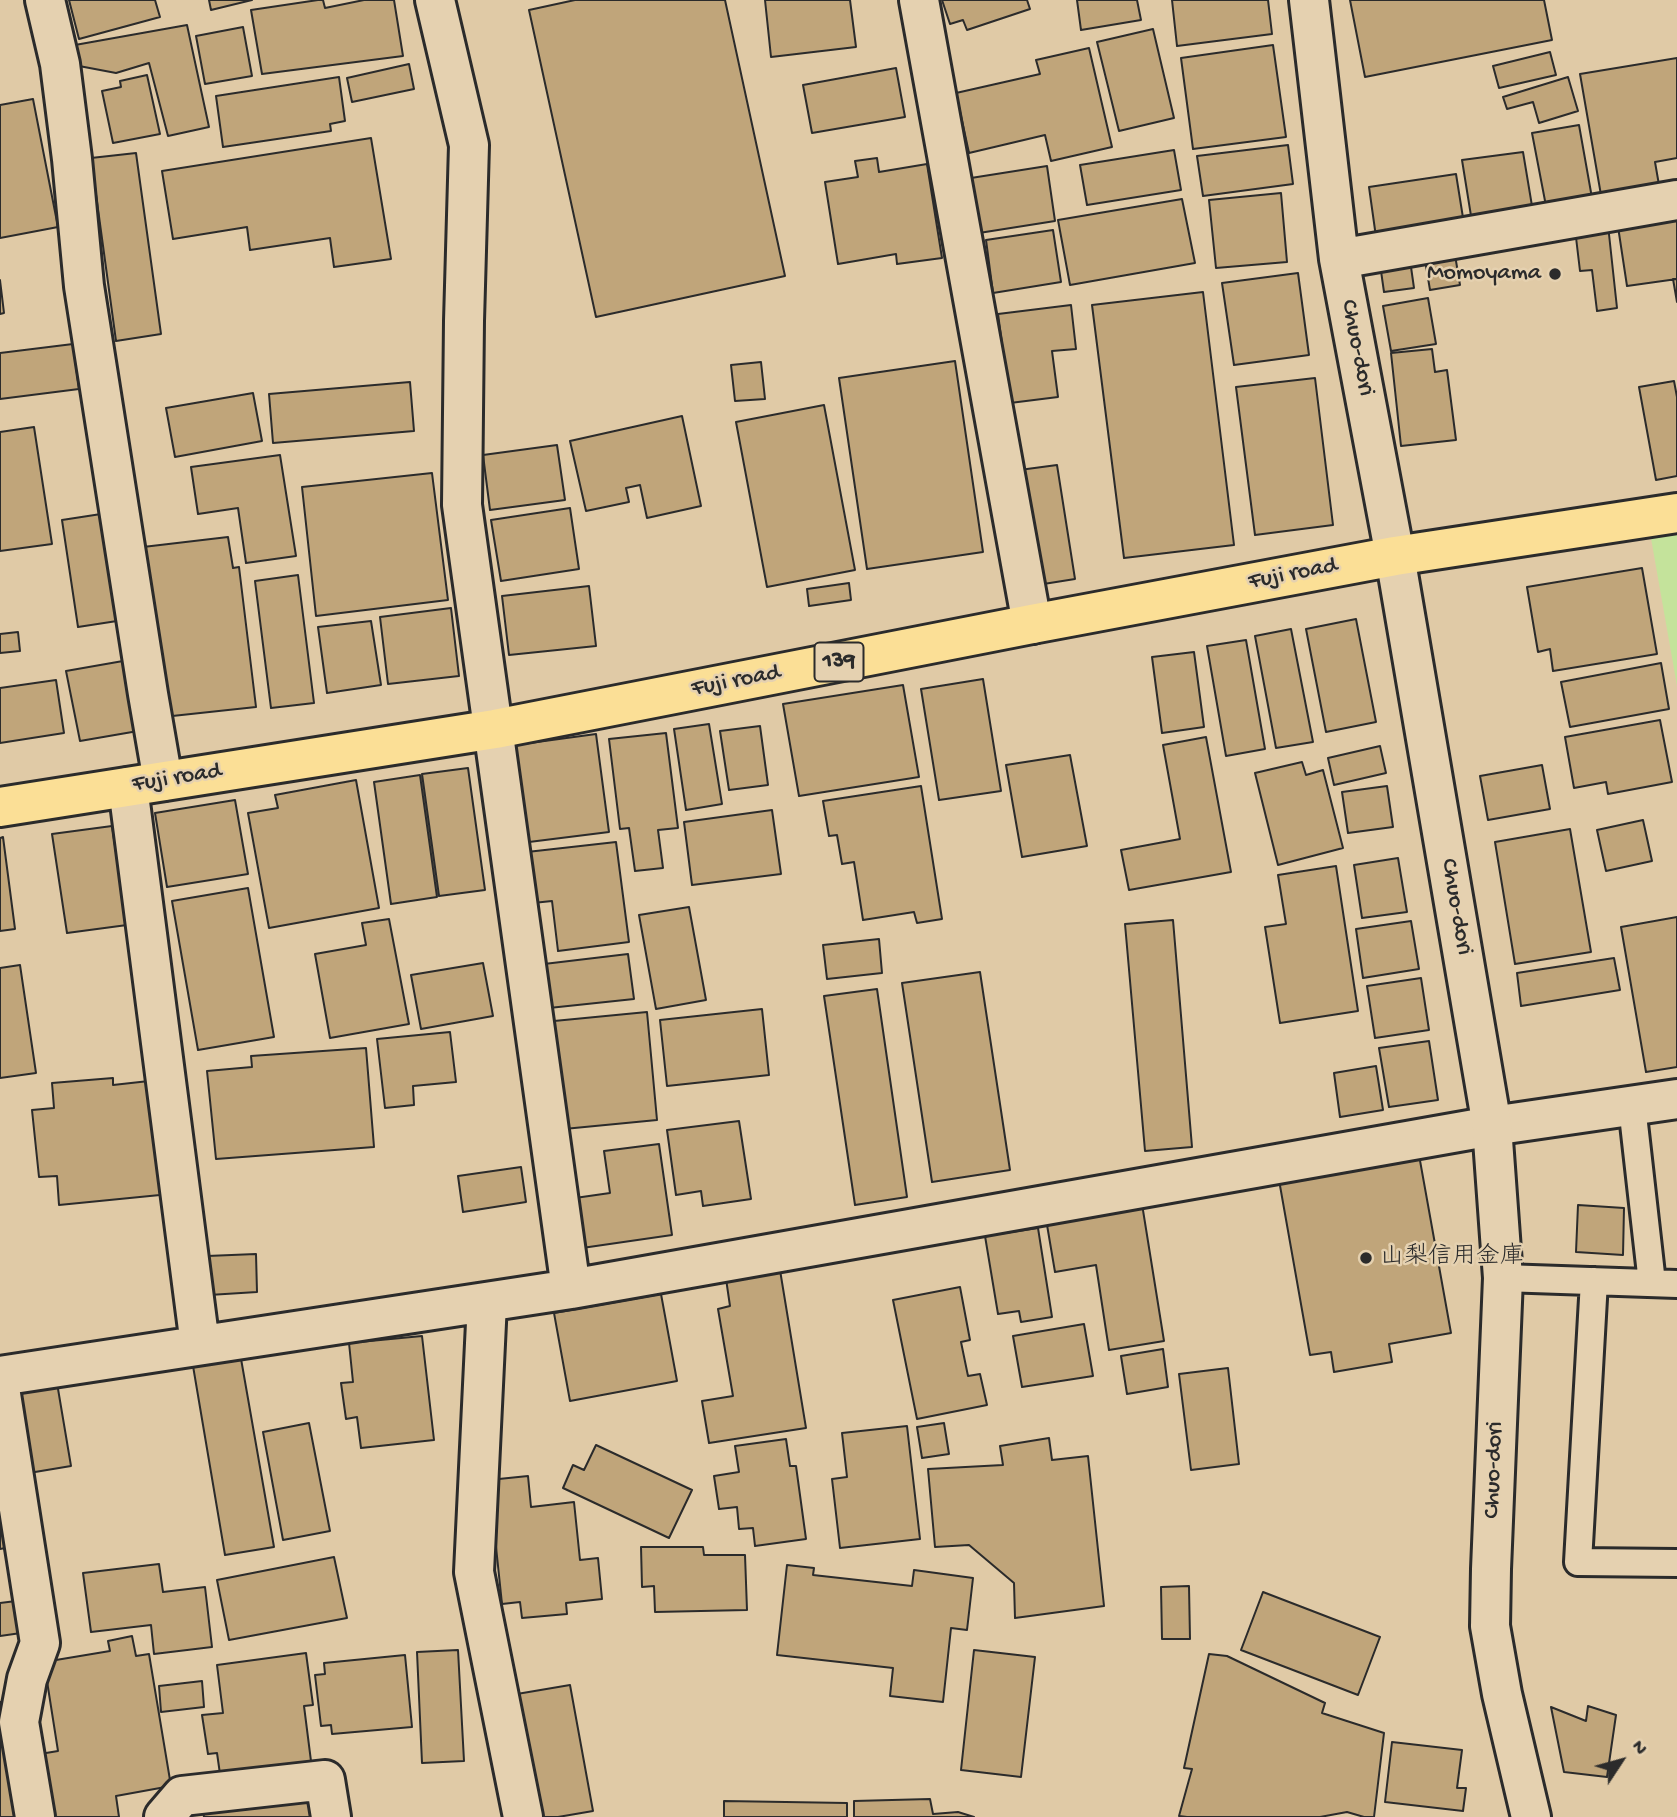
<!DOCTYPE html>
<html>
<head>
<meta charset="utf-8">
<style>
  body { margin:0 }
  #map { position:relative; width:1677px; height:1817px; overflow:hidden; background:#e0caa6; font-family:"Gochi Hand",sans-serif }
  canvas { display:block }
  .north { position:absolute; left:1586px; top:1726px; width:70px; height:70px; -webkit-text-stroke:5px #e5d1b0; paint-order:stroke; rotate:54deg; font-size:19px; font-weight:700; line-height:28px; text-align:center; color:#2b2b2b }
  .north::after { content:''; display:block; margin:auto; width:24px; height:32px; background:#2b2b2b; clip-path:polygon(50% 0,100% 100%,50% 72%,0 100%) }
</style>
</head>
<body>
<div id="map">
<canvas width="1677" height="1817"></canvas>
<div class="north">N</div>
</div>
<script>
const context = document.querySelector('canvas').getContext('2d');
context.lineJoin = 'round';
function fill(path, color) { context.fillStyle = color; context.fill(path, 'evenodd'); }
function strokePath(path, color, width, dash) { context.strokeStyle = color; context.lineWidth = width; context.lineCap = dash ? 'butt' : 'round'; context.setLineDash(dash || []); context.stroke(path); }
function drawText(font, color, halo, rows, align = 'center') {
  context.font = font + ' "Gochi Hand","Klee One",sans-serif'; context.lineWidth = 5; context.setLineDash([]); context.textBaseline = 'middle'; context.strokeStyle = halo; context.fillStyle = color; for (const [text, x, y, turn = 0] of rows) {
    context.save(); context.translate(x, y); context.rotate((+turn || 0) * Math.PI / 180); context.textAlign = isNaN(turn) ? turn : align; if (halo) context.strokeText(text, 0, 0); context.fillText(text, 0, 0); context.restore();
  }
}
const green = new Path2D(`
  M1677 523V686L1649 527Z`);
const building = new Path2D(`
  M69 0H155L160 17 79 39Z
  M209 0H252L211 10Z
  M318 0H323L325 8 364 0H394L403 56 262 74 251 10Z
  M575 0H725L785 276 596 317 529 10Z
  M765 0H850L856 47 771 57Z
  M942 0H1027L1030 9 967 30 963 20 950 24Z
  M1077 0H1137L1141 20 1081 30Z
  M1172 0H1268L1272 34 1177 46Z
  M1350 0H1544L1552 40 1365 77Z
  M187 25 209 127 168 136 149 63 116 73 79 66 75 45Z
  M243 27 252 76 205 84 196 36Z
  M1153 29 1174 118 1119 131 1097 42Z
  M1273 45 1286 137 1193 149 1181 58Z
  M1089 48 1112 147 1051 161 1045 135 969 153 956 93 1040 74 1036 60Z
  M1550 52 1556 75 1499 88 1493 66Z
  M1677 58V158L1655 162 1659 185 1601 195 1580 74Z
  M409 64 414 89 352 102 347 78Z
  M896 68 905 117 812 133 803 85Z
  M147 75 160 134 113 143 102 91 121 87 120 81Z
  M339 77 345 121 330 124 331 131 223 147 216 96Z
  M1568 77 1578 111 1539 123 1533 102 1507 109 1503 97Z
  M33 99 58 227 0 238V105Z
  M1579 125 1592 198 1546 206 1532 133Z
  M371 138 391 259 334 267 330 238 250 250 247 227 173 239 162 171Z
  M1288 145 1293 184 1203 196 1197 156Z
  M1174 150 1181 190 1087 205 1080 165Z
  M1523 152 1533 212 1472 222 1462 160Z
  M136 153 161 334 116 341 91 158Z
  M877 158 879 172 927 164 942 258 897 264 896 254 838 264 825 182 858 177 855 161Z
  M1047 166 1055 221 979 233 971 178Z
  M1456 174 1464 224 1376 237 1369 187Z
  M1281 193 1287 262 1216 268 1209 200Z
  M1182 199 1195 263 1070 285 1058 220Z
  M1677 212V279L1627 286 1617 220Z
  M1608 225 1617 308 1597 311 1592 270 1580 271 1575 229Z
  M1053 230 1061 282 993 293 986 240Z
  M1455 255 1460 285 1430 290 1425 260Z
  M1410 260 1414 288 1384 292 1380 264Z
  M1298 273 1309 355 1234 365 1222 283Z
  M1673 279H1677V302Z
  M0 280 4 313 0 314Z
  M1203 292 1234 545 1124 558 1092 305Z
  M1428 298 1436 344 1391 351 1383 306Z
  M1071 305 1076 349 1052 351 1058 397 1010 403 998 314Z
  M73 344 79 389 0 399V353Z
  M1432 349 1435 372 1447 370 1456 440 1401 446 1391 353Z
  M955 361 983 552 867 569 839 378Z
  M761 362 765 399 735 401 731 365Z
  M1315 378 1333 525 1255 535 1236 387Z
  M1674 381 1677 397V476L1656 480 1639 387Z
  M410 382 414 431 273 443 269 394Z
  M253 393 262 441 175 457 166 408Z
  M824 405 855 570 767 587 736 422Z
  M682 416 701 506 647 518 640 485 626 488 629 502 586 511 570 441Z
  M34 427 52 544 0 551V432Z
  M557 445 565 500 490 510 483 455Z
  M280 455 296 556 246 563 238 508 198 514 191 467Z
  M1057 465 1075 579 1031 586 1012 471Z
  M432 473 448 600 316 616 302 487Z
  M570 508 579 569 501 581 491 520Z
  M101 514 117 621 78 627 62 520Z
  M228 537 233 568 239 567 256 707 163 717 143 547Z
  M1642 568 1657 654 1553 671 1550 649 1538 652 1527 587Z
  M298 575 314 703 271 708 255 581Z
  M849 583 851 600 809 606 807 589Z
  M589 586 596 646 509 655 502 596Z
  M451 608 459 676 388 684 380 617Z
  M1356 619 1376 722 1326 732 1306 629Z
  M371 621 381 685 327 693 318 627Z
  M1291 629 1313 742 1276 748 1255 636Z
  M18 632 20 651 0 653V634Z
  M1246 640 1265 749 1226 756 1207 646Z
  M1194 652 1204 727 1162 733 1152 657Z
  M123 661 138 731 80 741 66 671Z
  M1661 663 1669 709 1570 727 1561 682Z
  M983 679 1001 791 939 800 921 689Z
  M56 680 64 733 0 743V688Z
  M903 685 919 777 799 796 783 704Z
  M1660 720 1672 782 1608 794 1606 782 1574 788 1565 737Z
  M709 724 722 804 686 810 674 729Z
  M760 726 768 785 729 790 720 731Z
  M666 733 678 828 658 830 663 868 635 871 629 828 620 829 609 739Z
  M596 734 609 832 529 842 515 745Z
  M1206 737 1231 872 1129 890 1121 850 1180 839 1163 745Z
  M1380 746 1386 773 1334 785 1328 758Z
  M1070 755 1087 846 1022 857 1006 765Z
  M1302 762 1306 775 1323 770 1343 848 1278 865 1255 773Z
  M1542 765 1550 809 1488 820 1480 776Z
  M468 768 485 890 439 896 422 774Z
  M420 775 437 897 391 904 374 782Z
  M356 780 379 908 269 928 248 813 278 808 275 795Z
  M921 786 942 919 917 923 914 912 863 920 854 862 842 864 837 835 829 836 823 801Z
  M1387 786 1393 827 1348 833 1342 792Z
  M235 800 248 874 167 887 155 813Z
  M772 810 781 874 692 885 684 822Z
  M1643 820 1652 861 1606 871 1597 830Z
  M112 826 127 925 67 933 52 834Z
  M1570 829 1591 952 1515 964 1495 842Z
  M3 837 15 929 0 931V838Z
  M616 842 629 942 558 951 552 901 533 903 527 852Z
  M1398 858 1407 912 1362 918 1354 865Z
  M1336 866 1358 1011 1280 1023 1265 927 1286 924 1278 875Z
  M248 888 274 1037 198 1050 172 901Z
  M689 907 706 1000 656 1009 639 915Z
  M1677 917V1067L1646 1072 1621 927Z
  M389 919 409 1024 330 1038 315 954 366 945 362 923Z
  M1173 920 1192 1147 1145 1151 1125 924Z
  M1411 921 1419 969 1363 978 1356 929Z
  M879 939 882 973 827 979 823 945Z
  M628 954 634 999 549 1008 544 964Z
  M1614 958 1620 990 1521 1006 1517 973Z
  M483 963 493 1016 421 1029 411 975Z
  M20 965 36 1073 0 1078V968Z
  M980 972 1010 1170 932 1182 902 983Z
  M1421 978 1429 1030 1375 1038 1367 986Z
  M877 989 907 1197 855 1205 824 996Z
  M762 1009 769 1075 667 1086 660 1020Z
  M647 1012 657 1120 564 1129 554 1021Z
  M450 1032 456 1082 413 1086 414 1105 385 1108 377 1039Z
  M1429 1041 1438 1100 1389 1107 1379 1048Z
  M366 1048 374 1147 216 1159 207 1071 252 1067 251 1056Z
  M1376 1066 1383 1110 1340 1117 1334 1073Z
  M113 1078V1085L149 1081 160 1195 59 1205 57 1176 39 1177 32 1110 54 1108 52 1083Z
  M739 1121 751 1199 703 1206 701 1191 676 1195 667 1130Z
  M659 1144 672 1235 582 1248 575 1198 610 1193 604 1151Z
  M1419 1155 1451 1333 1389 1344 1392 1362 1334 1372 1331 1352 1310 1355 1279 1180Z
  M521 1167 526 1202 463 1212 458 1176Z
  M1142 1204 1164 1341 1109 1350 1096 1265 1055 1272 1046 1219Z
  M1578 1205 1624 1208 1623 1255 1576 1252Z
  M1038 1228 1052 1317 1021 1322 1019 1311 998 1314 985 1236Z
  M256 1254 257 1292 209 1295 207 1256Z
  M779 1264 806 1428 709 1443 702 1401 733 1396 718 1309 730 1306 725 1272Z
  M960 1287 970 1340 961 1342 968 1376 980 1374 987 1405 917 1419 893 1300Z
  M661 1294 677 1381 570 1401 554 1313Z
  M1084 1324 1093 1376 1022 1387 1013 1336Z
  M422 1336 434 1440 361 1448 357 1417 346 1419 341 1383 353 1382 349 1343Z
  M1163 1349 1168 1387 1127 1394 1121 1356Z
  M240 1353 274 1547 225 1555 192 1360Z
  M1228 1368 1239 1464 1191 1470 1179 1374Z
  M56 1377 71 1466 29 1473 14 1384Z
  M309 1423 330 1531 283 1540 263 1432Z
  M944 1423 949 1454 922 1458 917 1427Z
  M907 1426 920 1539 840 1548 832 1479 847 1477 842 1433Z
  M1049 1438 1052 1460 1088 1456 1104 1606 1015 1618 1014 1583 969 1545 935 1547 928 1469 1003 1465 1000 1446Z
  M786 1439 790 1466H796L806 1539 755 1546 753 1528 739 1529 737 1507 719 1509 714 1476 739 1472 735 1446Z
  M596 1445 692 1490 669 1538 563 1488 573 1465 584 1470Z
  M528 1476 531 1507 574 1502 580 1560 598 1558 602 1599 566 1603 567 1614 522 1618 520 1602 502 1604 489 1480Z
  M0 1515 5 1548 0 1549Z
  M641 1547H703L704 1555H745L747 1610 655 1612 654 1586 642 1587Z
  M334 1557 347 1618 229 1640 217 1580Z
  M159 1564 163 1592 205 1587 212 1647 154 1654 151 1625 91 1632 83 1573Z
  M787 1565 814 1568 813 1575 912 1586 914 1570 973 1578 967 1630 951 1628 943 1702 890 1696 893 1668 777 1655Z
  M1189 1586 1190 1639H1162L1161 1587Z
  M1263 1592 1380 1637 1358 1695 1241 1650Z
  M16 1601 21 1633 0 1636V1603Z
  M132 1636 136 1656 149 1654 171 1786 116 1796 119 1817H51L40 1754 58 1751 44 1662 110 1651 108 1641Z
  M458 1650 464 1761 422 1763 417 1652Z
  M974 1650 1035 1657 1021 1777 961 1770Z
  M306 1653 313 1705 304 1706 312 1769 221 1781 217 1753 208 1754 202 1715 223 1713 217 1665Z
  M1209 1654 1227 1656 1325 1703 1322 1713 1384 1733 1374 1817H1364L1347 1812 1320 1817H1187L1179 1816 1192 1769 1184 1768Z
  M405 1655 412 1727 332 1734 331 1725 321 1726 315 1675 325 1674 324 1663Z
  M202 1681 204 1707 161 1712 159 1686Z
  M570 1685 593 1811 558 1817H533L511 1695Z
  M0 1702H4L16 1817H0Z
  M1588 1706 1616 1715 1607 1777 1564 1772 1551 1707 1586 1721Z
  M1392 1742 1462 1750 1457 1788H1466L1463 1811 1385 1802Z
  M313 1798 315 1817H204L203 1811Z
  M930 1799 933 1814 958 1812 974 1817H854V1801Z
  M724 1801 847 1803V1817H724Z`);
const lane = new Path2D(`
  M1632 1106 1652 1283
  M1503 1278 1677 1284
  M1594 1281 1578 1562 1677 1563`);
const street = new Path2D(`
  M45 0 60 64 72 159 84 286 148 694 163 781
  M435 0 469 145 464 321 462 505 571 1289
  M919 0 1032 624
  M1309 0 1339 259 1395 556
  M1339 259 1677 200
  M128 787 200 1345
  M487 1302 474 1572 523 1817
  M0 1376 571 1289 1492 1126 1677 1099
  M0 1388 40 1643 27 1679 19 1722 35 1817
  M164 1817 182 1796 325 1780 331 1817`);
const secondary = new Path2D(`
  M1395 556 1492 1126 1503 1278 1491 1569 1490 1626 1502 1694 1531 1817`);
const highway = new Path2D(`
  M0 807 495 729 1032 624 1395 556 1677 513`);
const markers = [
  [1555,274,7,"#2b2b2b"],
  [1366,1258,7,"#2b2b2b"]
];
const shields = [
  [839,662,49]
];
const shieldNames = [
  ["139",839,662]
];
const poiNames = [
  ["Momoyama",1541,274],
  ["山梨信用金庫",1380,1258,"left"]
];
const streetNames = [
  ["Chuo-dori",1356,348,79],
  ["Fuji road",1293,575,-11],
  ["Fuji road",736,682,-11],
  ["Fuji road",177,779,-9],
  ["Chuo-dori",1455,907,80],
  ["Chuo-dori",1495,1470,-88]
];
fill(green, '#c4e39b');
fill(building, '#c0a57a');
strokePath(building, '#2b2b2b', 2);
strokePath(lane, '#2b2b2b', 32);
strokePath(street, '#2b2b2b', 44);
strokePath(secondary, '#2b2b2b', 44);
strokePath(highway, '#2b2b2b', 44);
strokePath(lane, '#e5d1b0', 26);
strokePath(street, '#e5d1b0', 38);
strokePath(secondary, '#e5d1b0', 38);
strokePath(highway, '#fbdf96', 38);
for (const [x, y, r, color] of markers) { const dot = new Path2D(); dot.arc(x, y, r, 0, 2 * Math.PI); context.fillStyle = color; context.fill(dot); strokePath(dot, '#e5d1b0', 2.5); }
for (const [x, y, w] of shields) { const box = new Path2D(); box.roundRect(x - w / 2, y - 19.5, w, 39, 5); context.fillStyle = '#e5d1b0'; context.fill(box); strokePath(box, '#2b2b2b', 2); }
drawText('bold 23px', '#2b2b2b', null, shieldNames);
drawText('24px', '#2b2b2b', '#e5d1b0', poiNames, 'right');
drawText('24px', '#2b2b2b', '#e5d1b0', streetNames);
</script>
</body>
</html>
